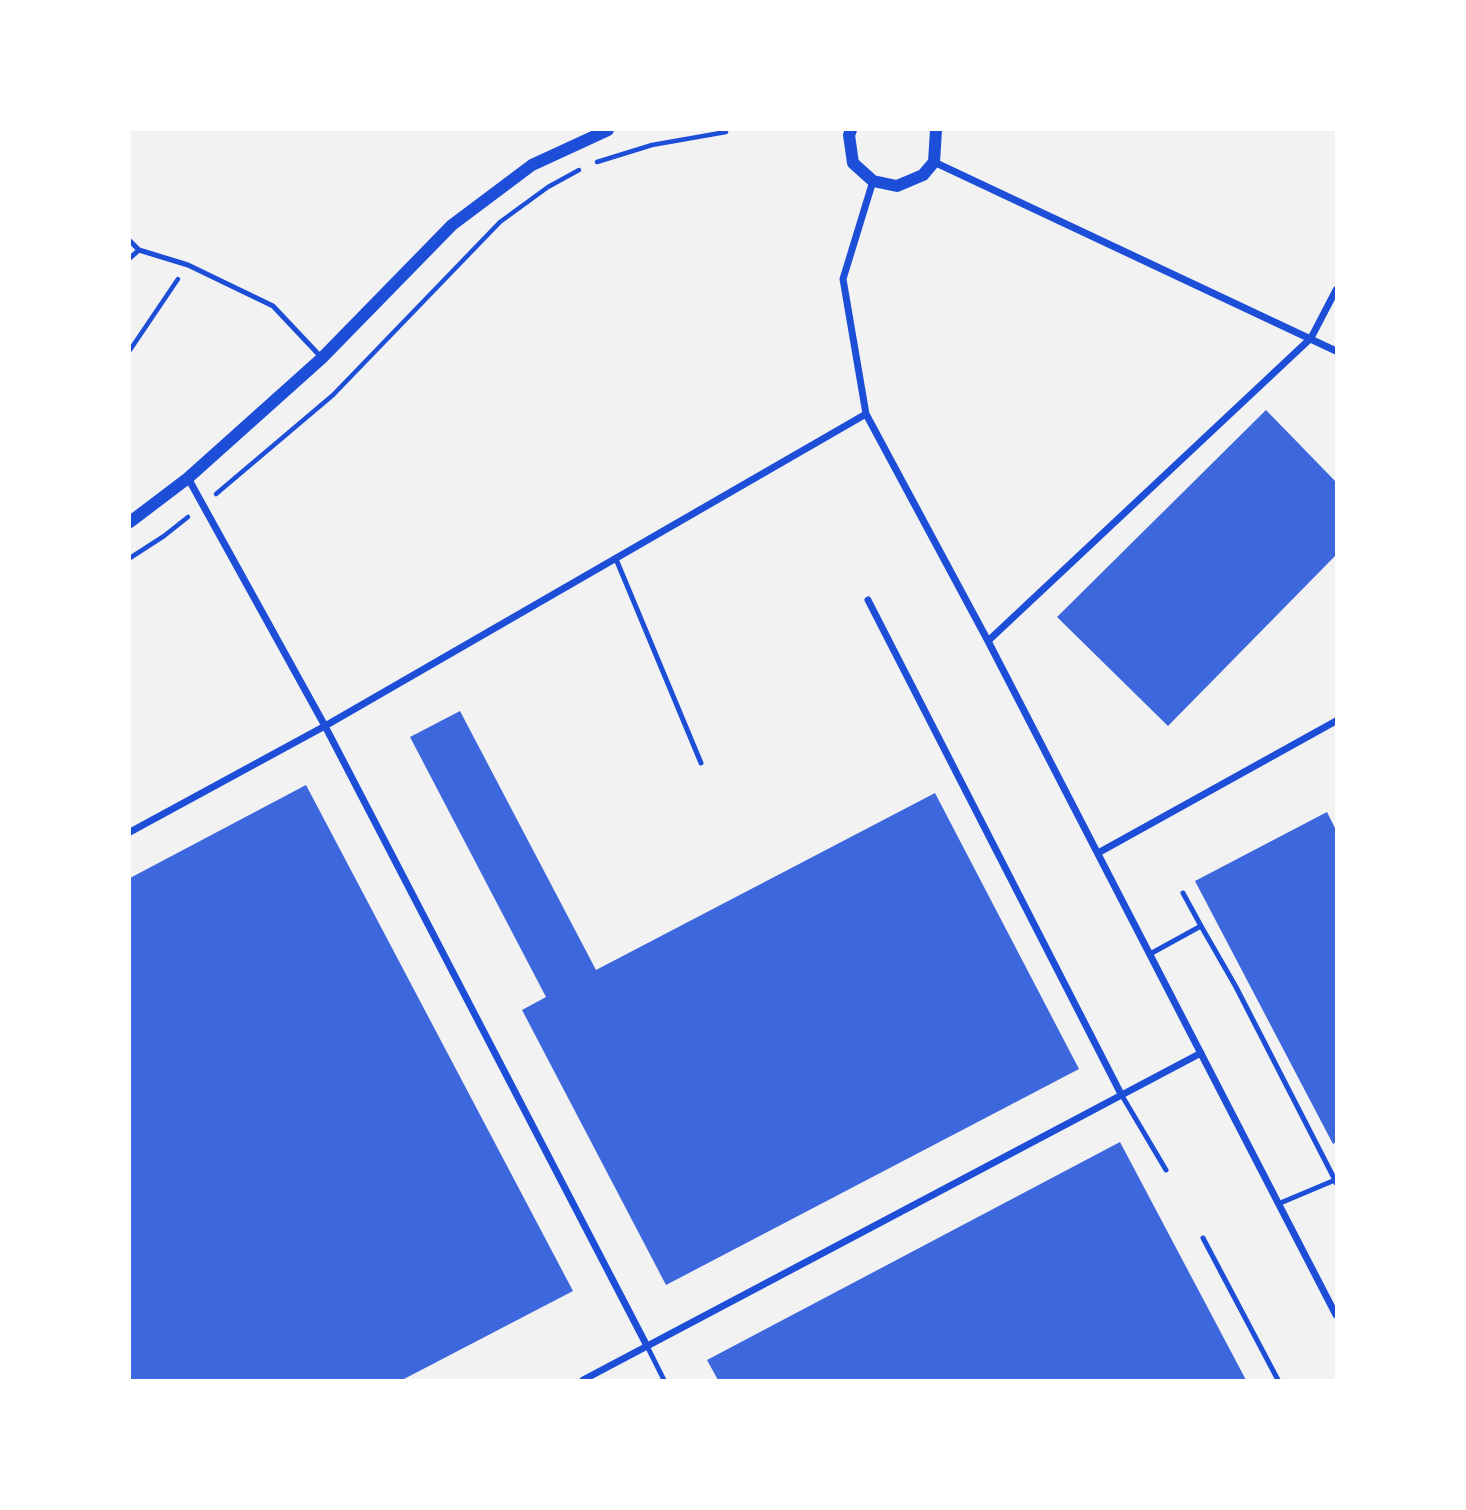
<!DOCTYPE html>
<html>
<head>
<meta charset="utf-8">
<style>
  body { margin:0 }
  #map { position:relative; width:1466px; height:1510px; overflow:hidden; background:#f2f2f2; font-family:Roboto,sans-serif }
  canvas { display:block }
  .frame { position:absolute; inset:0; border:131px solid #fff; pointer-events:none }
</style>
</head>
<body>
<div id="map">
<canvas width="1466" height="1510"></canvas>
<div class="frame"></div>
</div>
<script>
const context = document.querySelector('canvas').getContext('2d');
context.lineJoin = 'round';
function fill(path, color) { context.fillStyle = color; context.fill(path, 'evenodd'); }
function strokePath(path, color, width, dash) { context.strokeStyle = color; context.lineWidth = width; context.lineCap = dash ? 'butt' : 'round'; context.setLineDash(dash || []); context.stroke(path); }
const building = new Path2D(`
  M1266 410 1336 482V555L1168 726 1057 617Z
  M460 711 596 970 935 793 1079 1069 666 1285 522 1010 546 997 410 737Z
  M306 785 573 1291 402 1380H130V878Z
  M1327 812 1336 830V1142L1333 1144 1195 881Z
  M1120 1142 1246 1380H718L707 1360Z`);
const path = new Path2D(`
  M597 162 652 145 726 132V130
  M130 350 178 279
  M216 494 333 395 500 222 548 187 579 170
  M130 558 164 536 188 517`);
const service = new Path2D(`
  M130 241 139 250 188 265 273 306 322 358
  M130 258 139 250
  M616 559 701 763
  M1183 893 1201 926
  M1150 954 1201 926 1236 987 1335 1180
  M1121 1094 1166 1170
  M1278 1204 1335 1180 1336 1183
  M1203 1238 1278 1380
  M647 1346 664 1380`);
const minor = new Path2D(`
  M934 162 1336 351
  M873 181 843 279 866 414 988 641 1336 1315
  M188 478 325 726 647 1346
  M868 600 1121 1094
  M988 641 1311 338 1336 290
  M130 832 325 726 866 414
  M1098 853 1336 721
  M583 1380 1201 1053`);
const tertiary = new Path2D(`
  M851 130 849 135 853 163 873 181 897 186 923 175 934 162 936 130
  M130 522 188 478 322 358 452 225 532 165 608 130`);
fill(building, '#3d67dc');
strokePath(path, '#1d4ed8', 4.5);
strokePath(service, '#1d4ed8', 5);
strokePath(minor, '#1d4ed8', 7);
strokePath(tertiary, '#1d4ed8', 12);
</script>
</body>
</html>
